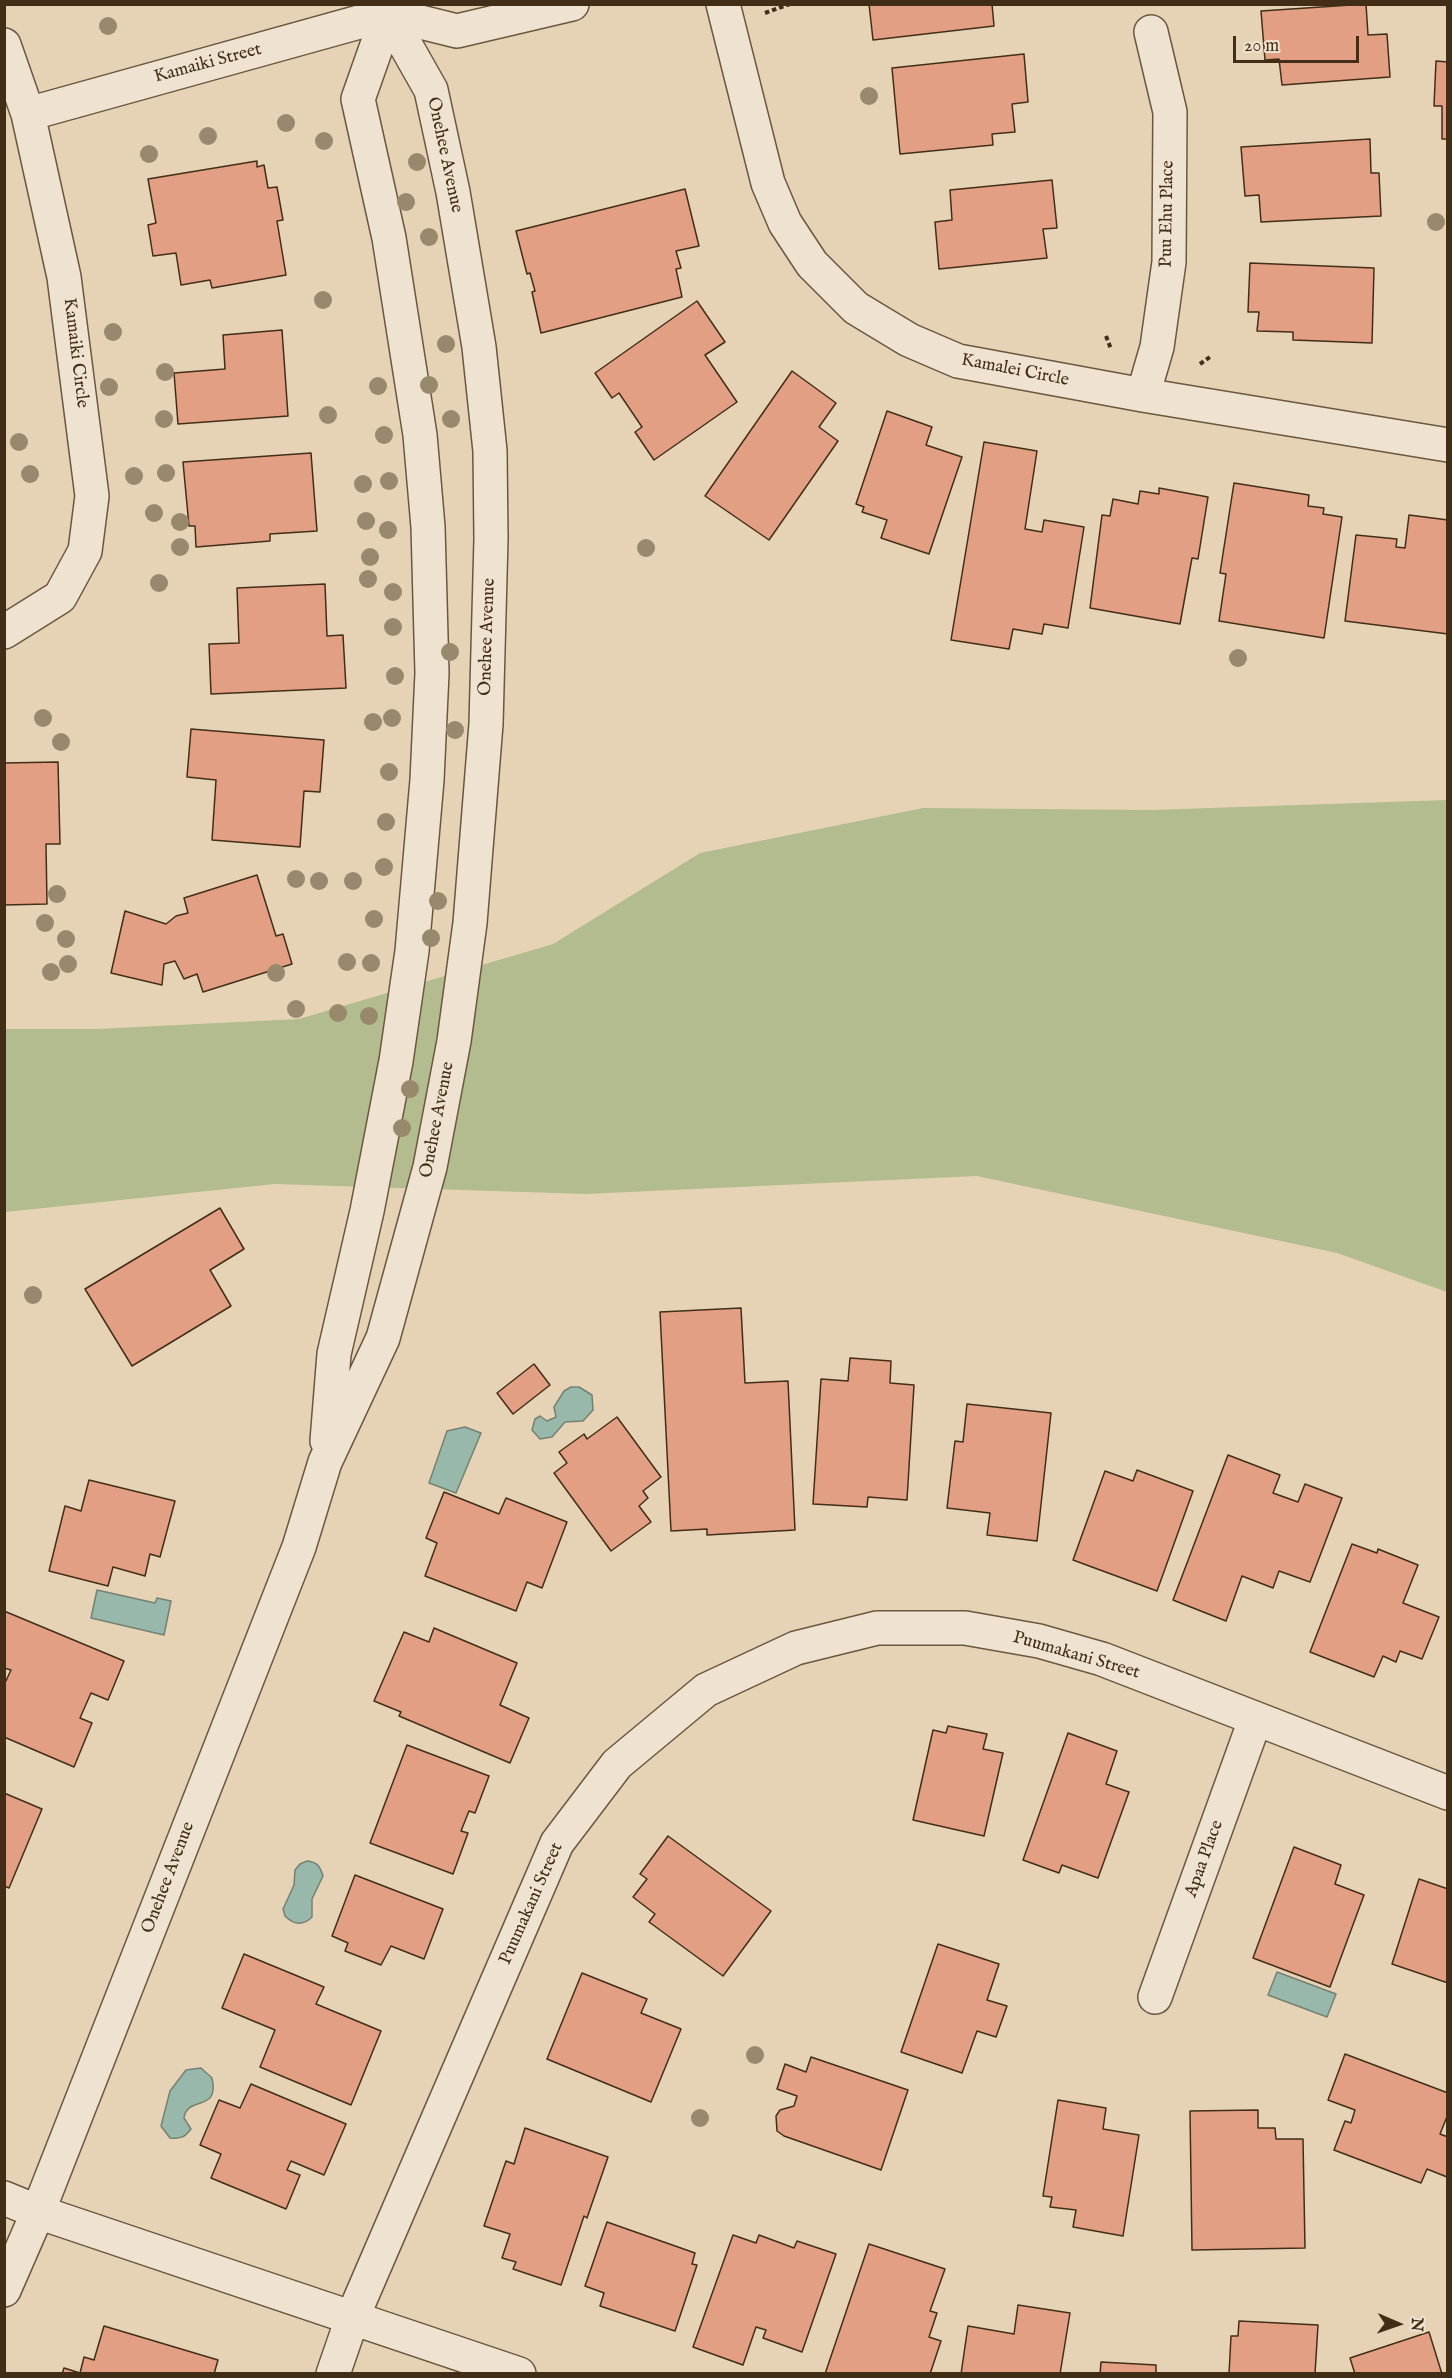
<!DOCTYPE html>
<html>
<head>
<meta charset="utf-8">
<style>
  body { margin:0 }
  #map { position:relative; width:1452px; height:2378px; overflow:hidden; background:#e6d3b6; font-family:"IM FELL English",serif }
  canvas { display:block }
  .frame { position:absolute; inset:0; border:6px solid #422e17; pointer-events:none }
  .north { position:absolute; left:1368px; top:2294px; width:60px; height:60px; -webkit-text-stroke:4px #efe2d0; paint-order:stroke; rotate:92deg; font-size:16px; font-weight:700; line-height:24px; text-align:center; color:#422e17 }
  .north::after { content:''; display:block; margin:auto; width:21px; height:27px; background:#422e17; clip-path:polygon(50% 0,100% 100%,50% 72%,0 100%) }
  .scale { position:absolute; left:1233px; top:36px; width:126px; height:27px; box-sizing:border-box; border:3px solid #422e17; border-top:0; padding-left:8px; font-size:18px; line-height:21px; white-space:nowrap; color:#422e17; -webkit-text-stroke:4px #efe2d0; paint-order:stroke }
</style>
</head>
<body>
<div id="map">
<canvas width="1452" height="2378"></canvas>
<div class="frame"></div>
<div class="north">N</div>
<div class="scale">20 m</div>
</div>
<script>
const context = document.querySelector('canvas').getContext('2d');
context.lineJoin = 'round';
function fill(path, color) { context.fillStyle = color; context.fill(path, 'evenodd'); }
function strokePath(path, color, width, dash) { context.strokeStyle = color; context.lineWidth = width; context.lineCap = dash ? 'butt' : 'round'; context.setLineDash(dash || []); context.stroke(path); }
function drawText(font, color, halo, rows, align = 'center') {
  context.font = font + ' "IM FELL English",serif'; context.lineWidth = 6; context.setLineDash([]); context.textBaseline = 'middle'; context.strokeStyle = halo; context.fillStyle = color; for (const [text, x, y, turn = 0] of rows) {
    context.save(); context.translate(x, y); context.rotate((+turn || 0) * Math.PI / 180); context.textAlign = isNaN(turn) ? turn : align; if (halo) context.strokeText(text, 0, 0); context.fillText(text, 0, 0); context.restore();
  }
}
const green = new Path2D(`
  M1447 800V1292L1337 1253 977 1176 586 1194 275 1184 5 1212V1029H97L299 1019 553 944 700 853 923 808 1151 810Z`);
const water = new Path2D(`
  M571 1387H579L592 1395 593 1410 583 1421 565 1422 552 1437 540 1439 532 1430 535 1419 540 1416 547 1421 556 1417 554 1407 564 1391Z
  M465 1427 481 1433 456 1493 429 1483 447 1431Z
  M97 1590 155 1603 157 1598 171 1601 164 1635 91 1618Z
  M307 1861C317 1862 320 1866 323 1876L312 1899V1917C303 1926 294 1925 285 1916L283 1909 294 1885 295 1870 300 1864Z
  M1277 1972 1336 1994 1327 2017 1268 1995Z
  M201 2068 212 2078C220 2113 187 2095 184 2118L191 2129C185 2137 181 2139 170 2138L161 2126 170 2091 186 2070Z`);
const building = new Path2D(`
  M869 4H992L994 26 873 40Z
  M1366 4 1368 35 1387 34 1390 77 1282 85 1279 59 1265 60 1261 11Z
  M1024 54 1028 102 1012 104 1015 132 992 134 993 145 900 154 892 68Z
  M1436 61 1448 62V139H1442V106H1434Z
  M1370 139 1371 173H1379L1381 216 1261 222 1259 195 1245 196 1241 147Z
  M257 161V167L264 165 268 188 277 187 283 220 277 221 286 275 212 288 210 280 181 285 176 253 153 256 148 225 156 223 148 179Z
  M1052 180 1057 228 1043 229 1047 258 939 269 935 222 952 220 950 190Z
  M685 189 699 246 676 251 681 268 676 269 682 297 541 333 532 292 535 291 530 273 527 274 516 231Z
  M1250 263 1374 268 1372 343 1293 340V332L1257 331 1259 312H1248Z
  M697 301 725 342 705 355 737 402 654 460 635 432 642 427 619 393 612 398 595 373Z
  M282 330 288 416 178 424 174 373 225 369 223 335Z
  M792 371 836 403 819 427 838 441 769 540 705 496Z
  M887 411 932 427 926 445 962 457 929 554 881 538 887 520 862 512 864 507 856 504Z
  M984 442 1037 451 1025 529 1042 532 1044 520 1084 527 1068 628 1044 624 1042 634 1013 629 1009 649 951 640Z
  M311 453 317 531 270 534V541L196 547 195 526H189L183 462Z
  M1234 483 1309 495 1308 506 1324 508 1323 514 1342 517 1324 638 1219 621 1226 574 1220 573Z
  M1159 488 1208 497 1198 559 1192 558 1180 624 1090 608 1102 515 1110 516 1113 499 1138 504 1140 491 1159 494Z
  M1409 515 1448 520V634L1345 621 1356 535 1397 539 1396 547 1405 548Z
  M325 584 327 636 343 635 346 688 211 694 209 644 239 643 237 588Z
  M191 729 324 740 320 792 304 791 300 847 212 840 216 780 187 777Z
  M58 762 60 844H46L47 904 4 905V763Z
  M257 875 276 936 283 934 292 964 203 992 197 974 184 979 175 961 164 964 162 985 111 973 125 911 166 924 176 916 188 913 184 898Z
  M220 1208 244 1249 210 1270 231 1306 132 1366 85 1289Z
  M741 1308 745 1383 788 1381 795 1530 707 1535V1529L671 1531 660 1312Z
  M850 1358 891 1361 890 1383 914 1385 907 1500 868 1497 867 1507 813 1504 821 1379 848 1381Z
  M534 1364 550 1385 513 1414 497 1393Z
  M967 1404 1051 1413 1037 1541 987 1535 990 1513 947 1508 955 1441 963 1442Z
  M617 1417 661 1477 643 1491 648 1498 639 1506 651 1522 611 1551 554 1473 567 1463 559 1452 584 1434 587 1439Z
  M1228 1455 1280 1475 1273 1493 1298 1502 1305 1484 1342 1498 1310 1582 1279 1571 1273 1588 1242 1576 1226 1621 1173 1600Z
  M1137 1470 1193 1491 1157 1591 1073 1560 1105 1471 1133 1481Z
  M89 1480 175 1501 160 1557 150 1554 145 1576 113 1567 108 1586 49 1571 65 1506 81 1511Z
  M444 1492 499 1514 506 1498 567 1522 542 1588 527 1582 516 1611 425 1576 437 1543 426 1538Z
  M1352 1544 1377 1553 1378 1549 1418 1565 1403 1603 1439 1617 1422 1659 1400 1651 1396 1662 1383 1656 1374 1677 1310 1652Z
  M4 1611 124 1661 108 1700 91 1693 80 1718 92 1723 74 1767 4 1737V1685L11 1670 4 1668Z
  M434 1628 517 1663 500 1705 529 1718 510 1763 399 1716 401 1712 374 1701 404 1632 429 1642Z
  M948 1726 987 1734 983 1749 1003 1753 984 1836 913 1820 933 1730 946 1733Z
  M1068 1733 1117 1751 1106 1784 1129 1792 1098 1878 1062 1865 1059 1873 1023 1860Z
  M407 1745 489 1776 475 1813 469 1811 461 1831 468 1833 453 1874 370 1843Z
  M4 1793 42 1809 9 1888 4 1886Z
  M668 1836 771 1911 723 1976 649 1922 655 1914 633 1897 647 1879 640 1874Z
  M1294 1847 1341 1865 1335 1884 1364 1895 1330 1987 1253 1958Z
  M355 1875 443 1909 424 1959 391 1946 381 1965 345 1951 348 1943 332 1936Z
  M1419 1879 1448 1889V1983L1392 1964Z
  M938 1944 999 1964 987 2000 1007 2006 996 2037 977 2031 962 2073 901 2052Z
  M244 1954 324 1987 316 2004 381 2031 351 2105 260 2067 275 2030 222 2008Z
  M582 1973 647 1999 641 2013 681 2029 651 2102 547 2059Z
  M1345 2054 1448 2093V2114L1440 2134 1448 2137 1447 2177 1427 2169 1421 2183 1334 2150 1345 2121 1351 2123 1355 2110 1328 2100Z
  M811 2057 908 2090 881 2170 784 2136 777 2131 776 2116 780 2110 794 2106 797 2096 777 2089 785 2064 806 2072Z
  M251 2084 346 2124 324 2175 291 2161 287 2170 300 2175 286 2209 211 2178 221 2154 200 2145 219 2100 240 2108Z
  M1058 2100 1106 2108 1103 2129 1139 2135 1123 2236 1073 2227 1076 2210 1050 2207 1052 2197 1043 2196Z
  M1258 2110V2128H1275L1276 2139H1303L1305 2248 1192 2250 1190 2111Z
  M525 2128 608 2157 587 2218 584 2216 561 2285 513 2269 516 2262 502 2258 510 2234 484 2226 506 2161 514 2164Z
  M607 2222 695 2253 692 2264 697 2265 675 2331 600 2306 604 2293 585 2286Z
  M733 2235 756 2243 759 2235 794 2248 797 2241 836 2254 802 2352 763 2338 766 2330 756 2327 743 2365 693 2347Z
  M869 2244 945 2269 930 2311 937 2313 929 2337 941 2341 930 2374H825Z
  M1018 2305 1070 2313 1060 2374H961L968 2326 1014 2334Z
  M1239 2321 1318 2325 1315 2374H1229L1231 2336H1238Z
  M104 2326 218 2360 214 2374H62L64 2368 80 2373 84 2357 94 2360Z
  M1429 2332 1442 2374H1355L1350 2358Z
  M1101 2362 1156 2365V2374H1100Z`);
const path = new Path2D(`
  M765 13 790 4
  M1106 336 1111 349
  M1200 364 1210 357`);
const minor = new Path2D(`
  M723 4 768 183 785 223 812 264 856 308 909 340 958 361 1143 395 1448 445
  M388 14 457 31 572 4
  M4 45 28 114 64 277 92 496 85 551 60 597 4 632
  M28 114 388 14 399 4
  M1143 395 1157 347 1169 262 1170 112 1151 32
  M327 1441 334 1354 367 1211 396 1061 412 951 427 780 432 673 428 527 420 435 389 238 358 99 388 14
  M1155 1997 1255 1720
  M4 2198 38 2212 519 2374
  M4 2290 38 2212 299 1547 325 1462 383 1338 430 1167 454 1041 470 923 486 724 491 539 490 451 479 347 453 192 431 90 388 14
  M333 2374 353 2316 557 1843 617 1764 706 1690 796 1648 877 1628H965L1039 1641 1102 1659 1448 1793`);
const trees = [
  [108,26],
  [869,96],
  [286,123],
  [208,136],
  [324,141],
  [149,154],
  [417,162],
  [406,202],
  [1436,222],
  [429,237],
  [323,300],
  [113,332],
  [446,344],
  [165,372],
  [429,385],
  [378,386],
  [109,387],
  [328,415],
  [164,419],
  [451,419],
  [384,435],
  [19,442],
  [166,473],
  [30,474],
  [134,476],
  [389,481],
  [363,484],
  [154,513],
  [366,521],
  [180,522],
  [388,530],
  [180,547],
  [646,548],
  [370,557],
  [368,579],
  [159,583],
  [393,592],
  [393,627],
  [450,652],
  [1238,658],
  [395,676],
  [43,718],
  [392,718],
  [373,722],
  [455,730],
  [61,742],
  [389,772],
  [386,822],
  [384,867],
  [296,879],
  [319,881],
  [353,881],
  [57,894],
  [438,901],
  [374,919],
  [45,923],
  [431,938],
  [66,939],
  [347,962],
  [371,963],
  [68,964],
  [51,972],
  [276,973],
  [296,1009],
  [338,1013],
  [369,1016],
  [410,1089],
  [402,1128],
  [33,1295],
  [755,2055],
  [700,2118]
];
const streetNames = [
  ["Kamaiki Street",208,64,-15],
  ["Onehee Avenue",444,155,78],
  ["Puu Ehu Place",1168,214,-89],
  ["Kamaiki Circle",75,353,83],
  ["Kamalei Circle",1015,371,11],
  ["Onehee Avenue",488,637,-88],
  ["Onehee Avenue",438,1120,-79],
  ["Puumakani Street",1076,1656,16],
  ["Apaa Place",1205,1859,-70],
  ["Onehee Avenue",169,1878,-69],
  ["Puumakani Street",532,1904,-66]
];
fill(green, '#b3bc8f');
fill(water, '#97b8ab');
strokePath(water, '#758170', 1.5);
fill(building, '#e29f84');
strokePath(building, '#422e17', 1.5);
strokePath(minor, '#6b573f', 36);
strokePath(path, '#422e17', 4, [4.5, 3]);
strokePath(minor, '#efe2d0', 33);
context.fillStyle = '#98886c';
for (const [x, y] of trees) { context.beginPath(); context.arc(x, y, 9, 0, 2 * Math.PI); context.fill(); }
drawText('18px', '#422e17', '#efe2d0', streetNames);
</script>
</body>
</html>
